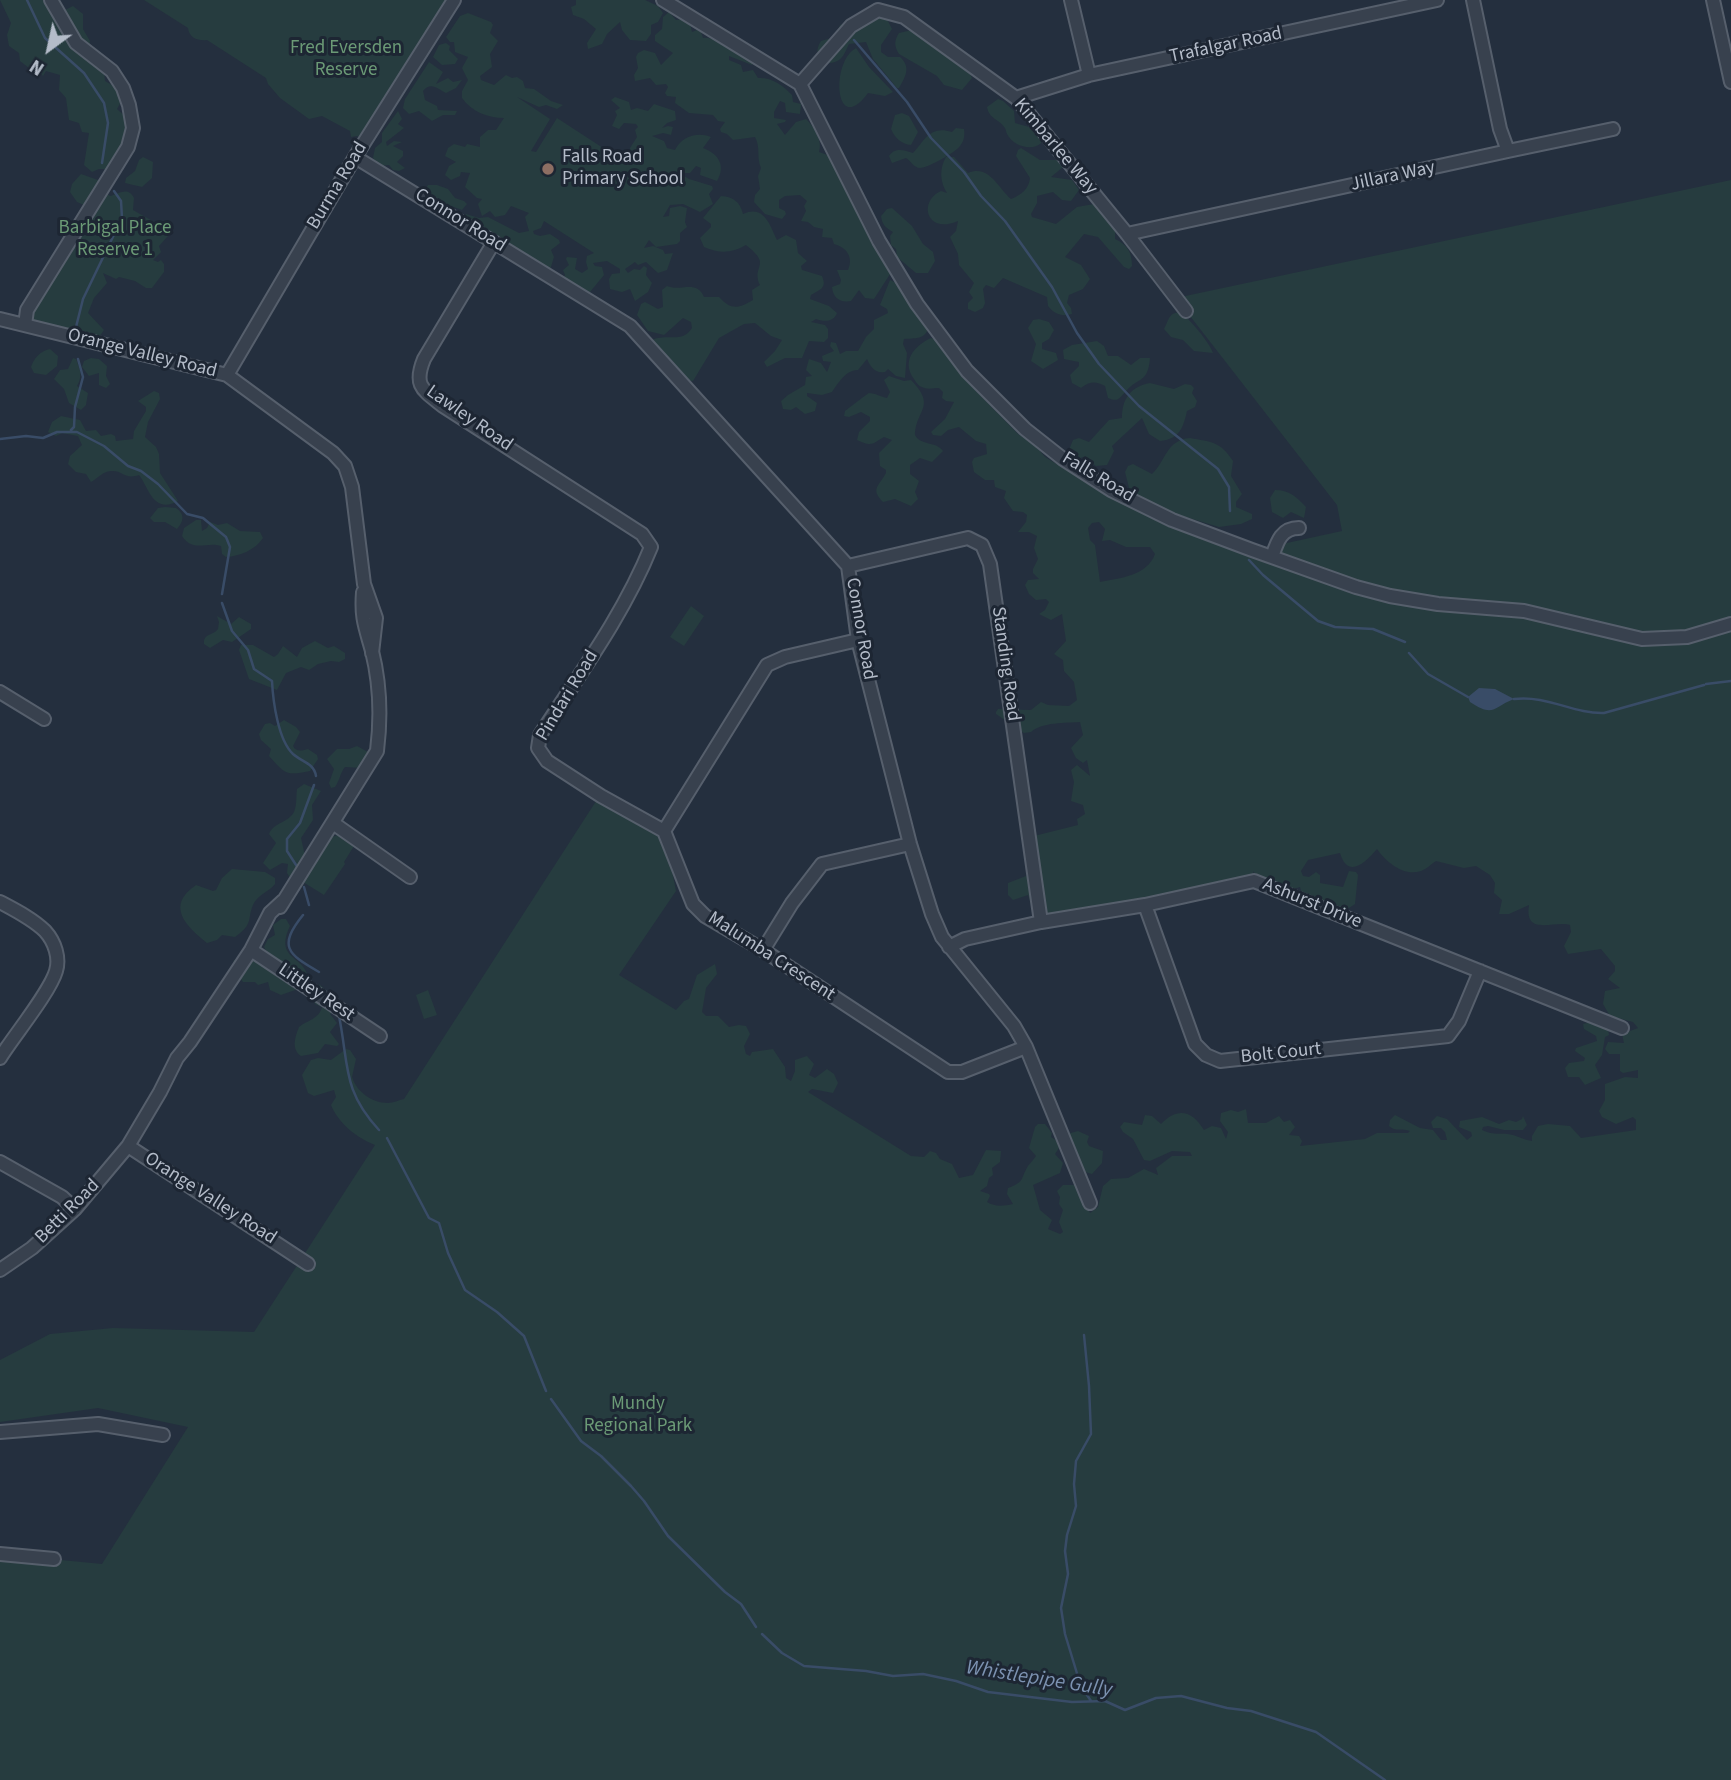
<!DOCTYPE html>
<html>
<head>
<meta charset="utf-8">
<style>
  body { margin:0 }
  #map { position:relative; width:1731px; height:1780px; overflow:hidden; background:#242f3e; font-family:"Source Sans 3",sans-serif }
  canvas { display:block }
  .north { position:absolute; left:14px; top:14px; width:70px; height:70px; -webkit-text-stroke:5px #1d2633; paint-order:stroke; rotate:213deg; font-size:19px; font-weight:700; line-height:28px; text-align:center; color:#b4bcc9 }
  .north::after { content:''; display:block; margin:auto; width:24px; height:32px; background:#b4bcc9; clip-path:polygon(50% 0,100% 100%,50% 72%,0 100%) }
</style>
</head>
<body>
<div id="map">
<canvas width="1731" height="1780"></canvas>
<div class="north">N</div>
</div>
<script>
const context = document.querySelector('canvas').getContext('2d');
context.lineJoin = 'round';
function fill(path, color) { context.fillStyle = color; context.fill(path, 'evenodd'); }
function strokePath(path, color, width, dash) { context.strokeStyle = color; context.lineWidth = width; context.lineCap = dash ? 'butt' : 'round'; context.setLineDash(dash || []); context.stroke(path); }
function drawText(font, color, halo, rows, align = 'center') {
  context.font = font + ' "Source Sans 3",sans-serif'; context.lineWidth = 6; context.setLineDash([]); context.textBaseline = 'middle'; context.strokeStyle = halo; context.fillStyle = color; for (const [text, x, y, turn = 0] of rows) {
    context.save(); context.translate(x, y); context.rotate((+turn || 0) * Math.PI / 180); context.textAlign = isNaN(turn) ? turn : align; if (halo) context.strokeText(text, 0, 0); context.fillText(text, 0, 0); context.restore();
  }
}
const green = new Path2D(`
  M0 0H56L63 11 73 6 83 14V29L90 41 88 57 104 71 105 81 119 89 123 98 117 109 127 118 131 129 109 169H99L92 172 84 165 89 133 82 132 79 123 69 120 66 98 59 90 60 75 46 71 43 76 34 66 29 68 20 61 19 53 9 46 7 35 11 23Z
  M144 0H454L365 141 357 136 351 137 350 131 322 116 309 119 280 98 268 84 266 78 207 40C198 41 189 38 188 28Z
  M576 0H645L658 6 663 13 658 22 651 25V34L646 41 630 40 622 30 620 22 607 34 602 44 588 49 587 43 596 29 584 19 573 15 571 7 576 5Z
  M669 12 676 20 683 19 690 23 692 32 697 30 701 32 703 38C716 36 743 53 753 63L752 65 729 56V60L741 65 743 72 753 70 758 78C771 77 783 85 792 95L793 102 801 104 800 114 786 112 785 103 780 101 774 112V118L786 120 785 122 777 124 785 135 796 122 806 119C814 127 823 140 819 152L833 157 892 271 874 299 865 298 859 290 851 301C840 303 833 298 832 287L840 284 841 280 837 270H848C854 257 846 247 834 244L832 238 822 237 823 229 814 227 808 222 801 221 806 211 804 206 807 201 800 195 785 196 779 200V208L785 211 786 214 782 219 765 214 754 202 755 195 760 189 758 176 761 168C756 157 761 148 755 137L733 140 727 134 721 132 720 129 725 122 718 121 713 115 689 113 675 103 676 97 667 96 665 93 668 87 666 84 656 85 650 78 635 81 634 75 638 68 636 57 638 53 644 50 655 53 661 65 673 53 655 41V35L662 29 663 17Z
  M468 13 491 22 493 25 490 33 498 41 490 54 492 67 480 76 481 80 494 85 506 75 512 78 517 77 523 81 525 88 534 89 551 101 563 105 557 109 546 105 539 107 517 97 550 119 531 151 536 152 557 118 623 161H631L630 148 637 137 635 130 638 127 636 124 624 123 619 129 612 126 617 115 615 111 620 108 611 100 615 97 629 102 631 110 637 108 648 111 654 104 675 111 676 120 667 123 662 128 668 126 673 127 671 135 663 133 652 136 664 141 667 148 675 150C681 137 697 131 711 137L703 148C719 154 726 166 717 181L700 175 701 168 696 166 690 173H679L689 179 712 186 713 189 709 194 713 204 700 212 683 204 670 205 663 217 669 216 670 208 680 206 687 208 685 222 687 227 680 233V241L677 244 656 247 649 240 644 248 653 246 663 250 665 254 673 253 667 270 658 273 646 262 638 265 635 262 625 269 628 273 634 269 640 270 644 266 647 268 646 275 652 283 648 292 635 301 630 289 622 292 610 289 609 279 612 274 620 273V269L607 261 593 263 595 266 602 267 604 275 590 292 588 293 562 282 565 275 563 270 569 265 566 259 567 257 577 258 575 269 582 273 588 269 586 262 587 256 594 253 544 221 541 228 533 231 534 234 540 236 550 234 559 240 560 243 551 250 554 257 550 270 530 260V256C507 245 485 233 463 218L466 214 479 218 488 217 519 233 529 231 525 217 529 213 511 206 505 215 495 217 490 211 482 216 478 204 482 199 477 198 465 187 470 173 461 172 460 176 451 180 445 175 449 166 456 162 445 156 448 148 454 144 465 147 467 144 480 147V137L488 130H496L504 118C488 118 472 112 462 98V91L468 80 462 68 468 57 455 52 454 42H450L446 37 460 16Z
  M878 13 887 19 892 29 881 45V52L888 57H900C911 67 906 76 899 88H897L873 59 866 42 849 44C843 57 841 64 824 63 817 57 815 50 821 41L835 37 840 25Z
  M912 30 968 69 972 78 962 90 944 85 937 76 899 54C894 46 894 41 899 33Z
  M446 43 450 46 449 50 458 59 455 64 442 65 433 57 439 45Z
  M856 48 869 67 893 92 885 96 868 93C835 138 830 62 856 48Z
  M429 62 443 72 436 84 448 78 453 82 462 80 456 88 446 93C438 89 431 81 423 91L425 100 437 106 438 110 457 111 455 115H443L432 121 419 111 409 114 403 108 405 99Z
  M998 99 1003 101 1014 111 1015 123 1029 127 1041 136V143C1032 152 1013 146 1007 134 1006 132 1006 130 1005 128 999 119 989 119 987 107Z
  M398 111 402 119 398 124 404 128 386 142 387 146 394 141 402 142 393 146 403 151V156L397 162 405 168 399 171 393 170 389 165 379 166 373 158 375 148 382 142V133Z
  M902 113 909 116 918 132 911 145C901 144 895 138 891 129L895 115Z
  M956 128 964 129C965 136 964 141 960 146 956 152 928 168 920 168 914 168 911 161 906 158L892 163 889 156C895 147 904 150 913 153 925 140 930 125 952 132Z
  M1021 148 1040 160H1061L1063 167 1051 177 1072 180 1079 190 1071 201 1062 200 1053 192 1037 196V203L1031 214 1032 217 1056 224 1077 207 1094 204 1115 229V239C1128 245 1132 253 1132 266L1129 269 1124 267 1098 237 1084 234 1065 257 1081 265 1090 279 1083 289 1069 295 1067 303 1071 308 1072 314C1062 317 1054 314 1048 306L1047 297 1003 278 994 288 986 285 983 289 985 303 983 308 975 312 968 309V303L973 298 969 292 974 283 959 265 958 254 950 237 956 231 958 221C926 235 918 201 941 191L947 193C940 182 939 169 946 157H954L968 173C989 164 998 188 1011 199 1021 195 1029 189 1030 178L1016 156 1018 150Z
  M143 157 153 162 152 178 142 187 125 183 126 178 135 171 139 160Z
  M81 174 98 180 99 184 84 205 77 202 70 192 72 184Z
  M1731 180V1780H0V1554L102 1564 188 1427 98 1408 0 1422V1360L50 1334 113 1328 254 1332 375 1145C357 1138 338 1123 331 1105L336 1097 334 1090 314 1096 308 1093 302 1075 311 1060 318 1058 331 1060 346 1049 350 1050 356 1059 352 1077C357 1092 372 1103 388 1103 393 1103 399 1100 404 1099L600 795 664 831 676 891 619 975 676 1010 684 1001 689 999 697 975 715 964 717 974 706 988 702 1012 706 1016H718L729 1027 739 1025 746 1026 750 1034 744 1046 746 1054 750 1056 752 1052 773 1049 785 1067 786 1078 791 1081 795 1071V1060L807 1056 814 1064 809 1075 815 1078 827 1069 834 1074 838 1083 833 1093 812 1089 808 1092 911 1156 924 1157 930 1151 936 1153 940 1159 952 1164 959 1178 973 1175 986 1150 1001 1151 1000 1162 992 1168 993 1175 989 1178 987 1186 980 1191 989 1194 990 1196 987 1202C995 1207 1003 1206 1013 1204L1007 1194 1008 1188C1025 1182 1020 1179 1028 1166 1031 1162 1034 1159 1036 1156L1029 1148 1035 1127 1038 1124H1045L1052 1133 1051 1137 1060 1143 1059 1148 1055 1154 1063 1163 1060 1173 1033 1185 1040 1210 1052 1220 1048 1229 1060 1234 1063 1232 1059 1222 1063 1210 1059 1204 1060 1197 1057 1191 1063 1185H1077L1090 1213 1098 1207 1103 1186 1111 1179 1128 1178 1144 1169 1158 1175 1156 1168 1172 1156H1192L1190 1152 1172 1151 1150 1161 1144 1160 1133 1139 1123 1132 1120 1127 1124 1122 1142 1125 1145 1115 1152 1116 1161 1124C1177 1107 1192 1110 1204 1130L1212 1126 1221 1128 1226 1139 1228 1132 1220 1121 1221 1113 1231 1110 1238 1112 1246 1109 1248 1123H1266L1279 1116 1284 1122 1290 1120 1295 1127 1289 1135 1299 1136 1302 1141 1300 1146 1365 1139 1377 1133H1408L1410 1131C1403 1128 1395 1132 1389 1126L1390 1120 1395 1115 1420 1128 1433 1130 1441 1140H1447L1445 1132 1441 1128H1433L1431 1122 1437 1116 1447 1119 1467 1140 1472 1136 1471 1132 1459 1127 1460 1121 1482 1117 1499 1124 1509 1120 1516 1122 1522 1119 1523 1116 1527 1125 1523 1130H1504L1488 1126 1483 1127 1482 1130C1494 1136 1502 1132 1513 1135 1520 1137 1525 1140 1532 1141V1136L1538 1126 1548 1124 1570 1126 1581 1138 1636 1130V1120L1633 1117 1616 1124 1602 1117 1599 1111 1605 1100V1084L1625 1077 1638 1078V1070L1623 1073 1620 1071V1054H1609L1605 1049 1608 1042 1624 1043 1622 1034 1638 1028 1633 1022 1610 1016 1603 1004 1605 991 1620 988 1608 979 1615 971V966L1601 949 1568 954 1564 946 1571 932 1570 925C1555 920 1524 937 1529 905L1509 914H1499L1502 900 1494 893 1495 883 1490 875 1476 866 1464 868 1436 861C1431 864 1427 869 1421 871 1404 877 1386 862 1377 849 1366 862 1348 880 1340 853L1308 860 1301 871 1303 876 1309 877 1316 872 1320 875V883L1343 887 1349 871 1356 872 1358 875 1355 904 1343 912 1304 901 1300 887 1287 891 1261 881 1253 871 1254 881 1041 922 1030 837 1078 825 1077 819 1085 814 1083 805 1071 801 1074 782 1071 770 1077 765 1090 776 1087 760 1083 763 1076 758 1071 748 1083 735 1080 722C1066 723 1042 722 1031 732L1024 733 996 714V712L998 709 1031 710 1041 702 1048 705 1069 706 1077 700 1074 682 1064 671 1063 660 1054 654 1066 641 1062 614 1051 620 1039 614 1045 610 1049 602 1046 599 1036 600 1029 594 1025 585 1028 580 1039 579 1033 573V569L1038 559 1034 548 1037 536 1029 532H1018L1026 522 1027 515 1023 512 1013 511 1004 498 1006 491 995 487 994 480H985L974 472 972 462 974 458 987 454 986 444 976 441 959 427 948 430 941 436 933 435 931 432 945 419 954 402 946 401 942 398 943 392 939 388C934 388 927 390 922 387 918 386 916 382 914 379 901 361 914 346 931 338L937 340 946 355 957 364 962 377 1018 434 1035 445 1045 457 1093 486 1102 493 1241 553 1342 531 1337 505 1176 298ZM1099 522 1105 529 1102 541 1110 540 1126 547H1150L1155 554C1147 576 1120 578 1100 582L1095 545 1090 540 1088 528 1092 523Z
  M428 185H437L448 189 455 198 464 201 467 204 462 210 451 206 446 208 422 195Z
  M102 190 110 196C119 194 128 186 134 198L133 210 165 228 168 236 159 246 161 252 153 260 158 262 161 260 164 264V272L152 288H146L135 281 119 277 116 279 103 273 107 283 94 298 88 313 104 330 97 340 25 325Z
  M721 196C734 197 740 202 743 214 764 204 770 225 777 240L786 235 796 240 798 253 807 261 801 266 802 270 822 276C827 288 821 289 811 295L810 299 829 306 837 313C834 322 824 322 816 319L811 322 825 325 828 329V338L824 342 809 341 802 358H785L767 367 764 362 775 351 782 340 771 336 755 323 744 324 719 338 693 381 684 380 641 346C647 343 652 339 658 338 672 335 683 342 692 328L691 322 683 318 664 335 648 331 637 315 641 304 645 302 658 309 663 307 662 290 667 286C680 292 697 279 704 297H719C731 310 738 309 753 300L752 290 760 285C751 265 773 266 746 245 732 253 720 254 704 247L700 238 711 227V224L703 218Z
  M892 208 912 226 923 244 933 252 935 261 928 273H916L897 257 896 249 891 245 890 236 893 232C886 228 882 225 881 216L887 209Z
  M890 280 898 284 914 312 929 326C926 340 915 338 904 339L903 344 907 353 905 378 896 376 888 369 885 372C875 374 870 366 867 359L858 370C846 370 839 382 832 392L822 395 807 393V396L817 403 815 411 805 414 796 407 791 410 783 409 781 401 788 395 805 385 806 377 812 376 806 370 809 359 821 363 827 372 831 362 823 361 822 356 834 351 830 346 831 342 836 343 840 354 846 351H858L866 337 874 329V320L888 313 887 309 880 305Z
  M1180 312C1189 318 1210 343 1213 353L1194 351 1183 340 1171 337 1164 329C1169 320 1168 313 1180 312Z
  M1039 319 1049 322 1054 330 1049 339 1042 343V349L1056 353 1058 360 1043 369 1031 361 1036 344 1028 328 1033 320Z
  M1097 341 1104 346 1108 356H1118L1131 365 1140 358H1150C1148 383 1139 377 1127 390 1120 397 1119 403 1108 398L1105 386C1096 381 1090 381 1081 388L1072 383 1070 375 1079 366V362L1064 359 1063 350 1072 345Z
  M50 349 58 356 57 366 46 375 34 373 31 367C34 358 40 351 50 349Z
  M73 358 76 359C80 370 83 375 77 386L88 393 86 405 81 410 69 403 64 389 54 379 60 370 68 369Z
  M91 358 99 359 107 366 106 376 110 384 106 388 99 385V373L89 376 82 367 84 361Z
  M889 376 904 381 911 380C937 407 916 409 915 435 921 446 936 441 943 451L932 462 920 458 910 465V474L919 481 915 492 918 499 911 506 895 499 883 502C870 489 879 486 886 473V470L880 466 879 453 892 440 884 437C872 444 872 447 857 440L859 432 870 421V417L861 412 849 417 844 416 845 411C849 408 867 394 869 393 875 393 881 397 887 398L890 392 884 380Z
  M1150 383 1174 389 1185 384 1191 385 1194 388 1192 393 1197 401 1195 407 1187 411C1183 429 1179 439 1160 441L1149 434 1142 418 1112 446 1114 451 1107 465 1096 466 1083 457 1078 459 1071 457 1068 452 1073 440 1079 438 1089 442 1109 420 1122 418C1122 399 1130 387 1150 383Z
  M154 391 159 393 160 399 148 422 145 437 156 447 159 454 160 473 178 501C153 515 148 486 139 475 124 480 123 470 111 471 102 472 98 478 91 482L86 474 76 472 68 464 70 456 82 445 78 436 62 433 56 436 48 432 52 422 61 416 80 420 86 431 96 430 101 436 111 434 115 436 116 441 133 439 134 431 146 411V407L138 401Z
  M1190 438C1211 442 1220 441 1233 461L1231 476 1242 494 1236 502V507L1252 514V519L1241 524 1219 527 1176 514 1144 501 1132 492 1129 488 1125 472 1128 466 1133 464 1152 474C1166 461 1166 440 1190 438Z
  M1275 490C1289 490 1297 497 1306 507L1304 518 1291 512 1283 518 1272 512 1270 498Z
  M165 507 176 508C185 514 184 521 177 529L165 522H154L150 518 158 508Z
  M196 520H201L202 531 207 528 210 522 218 525 227 523 240 531 260 532 263 538C255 550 240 556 226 557L222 554 221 546C207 541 193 553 182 536L184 528Z
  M691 606 704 616 684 646 670 637Z
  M217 616 231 624 239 617 251 624V629L232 642 223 640 210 648 204 644C203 633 213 636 218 629L219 622Z
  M315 641 328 648 334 646 345 653V659L339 662 331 661 318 664 309 670 301 667 286 673 277 690 249 679 239 650 241 645H253L274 657 278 654 283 646 297 657 302 648Z
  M284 720 296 727 300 732 293 746C296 752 302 751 308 749L317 755 318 759 310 771C286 776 285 774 269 756L271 749 261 740 259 734 265 724 270 723 275 726Z
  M357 746 368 752 362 768 345 767C340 773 340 780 335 787L331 788 329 783 334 769 327 759 337 749H349Z
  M304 784 321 791 312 805 313 820 301 838 305 856 291 879 287 873 288 864 282 863 270 870 263 863 276 843 269 834C274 822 288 823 294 812 297 805 296 796 297 789Z
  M338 835 354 846 344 862 345 864 324 895 303 882 306 877 305 873 329 838Z
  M232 869 265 872 275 878V884C270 891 259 894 254 903 246 919 255 923 235 937L222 935 217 940 207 943C186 926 165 906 196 885L213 891 216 890 222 878Z
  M1026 876 1029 877 1033 909 1028 895 1013 900 1008 895V883Z
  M281 919H286L290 926C274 960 304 955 308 977L304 978 270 958 264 947 268 939 275 935 273 925Z
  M244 956 253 960 255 959 298 986V989L281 995 270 990 268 982 258 985 255 982H243L232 967 234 960Z
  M319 984 335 998 336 1010 330 1014 337 1023 330 1032 339 1044 337 1046 325 1044 318 1053 301 1056C291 1049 295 1037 299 1027 308 1020 319 1019 322 1007L315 1004 312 993Z
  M428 990 437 1015 424 1019 416 995Z
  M1595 1021 1608 1029 1609 1035 1605 1037 1602 1055 1595 1065 1601 1078 1585 1085 1579 1077H1568L1565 1068 1569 1063 1584 1061 1585 1058 1575 1051 1576 1048 1597 1041 1596 1036 1584 1029 1583 1024Z
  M1078 1131 1089 1136 1087 1142 1089 1146 1103 1151 1102 1163 1092 1174 1082 1171 1067 1134Z`);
const water = new Path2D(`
  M1479 688 1495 689 1514 699C1493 707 1494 718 1470 702L1468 697Z`);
const stream = new Path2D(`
  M27 0 45 38 84 73 104 103 108 123 102 163
  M854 40 907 102 931 138 964 172 981 196 1005 221 1052 287 1077 333 1099 364 1139 406 1218 469 1229 487 1230 511
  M75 331 83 299 122 218 121 201 114 191
  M71 430 74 427 75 407 83 377 78 359
  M0 439 26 436 43 438 57 432H77L104 446 128 466 141 471 158 484 187 514 203 518 226 537 230 547 222 594
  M1249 560 1263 575 1318 621 1335 627 1373 629 1405 642
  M222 603 232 631 248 650 254 669 272 681C273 701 278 740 293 754 302 762 314 763 316 776
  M1409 653 1428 674 1468 697
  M1706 684 1731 681
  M1514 699C1548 695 1573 714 1604 713L1704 685
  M298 868 287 851V839L300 823 314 785
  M304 887 309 905
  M303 915C278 946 287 954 319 972
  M339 1016C349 1065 342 1090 379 1130
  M387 1138 429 1218 439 1223 448 1253 465 1290 497 1312 524 1336 546 1391
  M551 1399 581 1441 601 1456 631 1486 644 1501 668 1536 725 1592 741 1604 756 1627
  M762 1634 782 1653 804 1666 866 1671 893 1676 923 1674 956 1681 988 1692 1072 1702 1105 1701 1125 1710 1156 1698 1181 1696 1227 1708 1251 1711 1316 1732 1385 1780
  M1079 1680 1065 1634 1061 1608 1068 1574 1065 1551 1067 1535 1076 1506 1074 1484 1076 1461 1091 1434 1089 1386 1084 1335
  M1083 1689 1091 1701`);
const minor = new Path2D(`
  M663 0 800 84 879 241 917 304 967 371 1025 429 1063 459 1111 490 1172 520 1252 550 1356 587 1390 596 1438 604 1524 611 1642 639 1687 637 1731 624
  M1071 0 1089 75
  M1713 0 1731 82
  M800 84 851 26 878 10 904 17 1016 98 1127 234 1186 311
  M1016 98 1089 75 1437 0
  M1508 151 1613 129
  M355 157 630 326 848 566 858 640 910 844 932 914 942 937 1014 1026 1026 1047 1090 1203
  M1127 234 1508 151 1500 129 1473 0
  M494 242 424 359C413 386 423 390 443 406L642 534 651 547C624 614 579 675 540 735L538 748 547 761 601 796 664 831
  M0 319 227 375 333 453 345 466 352 487 364 584 376 618 372 653
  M25 325 27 310 128 147 133 128 129 105 123 88 112 71 76 43 51 0
  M227 375 355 157 454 0
  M1272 557C1277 542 1281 528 1299 528
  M848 566 968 538 982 545 990 564 1041 922
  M858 640 785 657 767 665 664 831 693 904 705 916 763 950 948 1072H962L1026 1047
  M0 692 44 719
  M333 823 410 877
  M0 902C15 910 33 919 45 931 55 942 60 958 56 971 50 992 13 1037 0 1058
  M1145 905 1195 1044 1206 1055 1220 1061 1448 1036 1459 1021 1480 971
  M280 907 377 751C381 719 380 683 372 651 365 626 361 618 363 592
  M949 947 965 939 1041 922 1145 905 1254 881 1622 1028
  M251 950 380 1036
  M763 950 792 903 822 864 910 844
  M128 1146 308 1264
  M0 1162 62 1197 75 1209
  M0 1270 32 1248 75 1209 128 1146 160 1092 177 1058 190 1042 251 950 270 913 283 901
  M0 1432 98 1424 163 1435
  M0 1554 54 1559`);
const markers = [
  [548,169,7,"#8d6e63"]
];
const streetNames = [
  ["Trafalgar Road",1226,46,-12],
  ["Kimbarlee Way",1055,147,50],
  ["Jillara Way",1393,177,-12],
  ["Burma Road",338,186,-59],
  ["Connor Road",460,221,32],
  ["Orange Valley Road",142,354,14],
  ["Lawley Road",469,419,35],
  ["Falls Road",1098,478,31],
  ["Connor Road",860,629,80],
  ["Standing Road",1005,664,82],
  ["Pindari Road",568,696,-59],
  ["Ashurst Drive",1312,904,22],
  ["Malumba Crescent",771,957,33],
  ["Littley Rest",316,993,34],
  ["Bolt Court",1281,1054,-6],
  ["Orange Valley Road",210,1199,33],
  ["Betti Road",68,1212,-45]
];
const parkNames = [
  ["Fred Eversden",346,49],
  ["Reserve",346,71],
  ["Barbigal Place",115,229],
  ["Reserve 1",115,251],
  ["Mundy",638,1405],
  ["Regional Park",638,1427]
];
const poiNames = [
  ["Falls Road",562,158],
  ["Primary School",562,180]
];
const waterNames = [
  ["Whistlepipe Gully",1039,1680,9]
];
fill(green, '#263c3f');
fill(water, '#394c67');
strokePath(stream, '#394c67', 2.5);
strokePath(minor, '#565f6c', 16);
strokePath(minor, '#38414e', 12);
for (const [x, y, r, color] of markers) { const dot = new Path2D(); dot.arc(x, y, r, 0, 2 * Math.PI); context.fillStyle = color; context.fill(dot); strokePath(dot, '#1d2633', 2.5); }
drawText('19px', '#b4bcc9', '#1d2633', streetNames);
drawText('19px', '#6b9a76', '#1d2633', parkNames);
drawText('19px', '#b4bcc9', '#1d2633', poiNames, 'left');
drawText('italic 21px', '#7c92b1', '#1d2633', waterNames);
</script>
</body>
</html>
